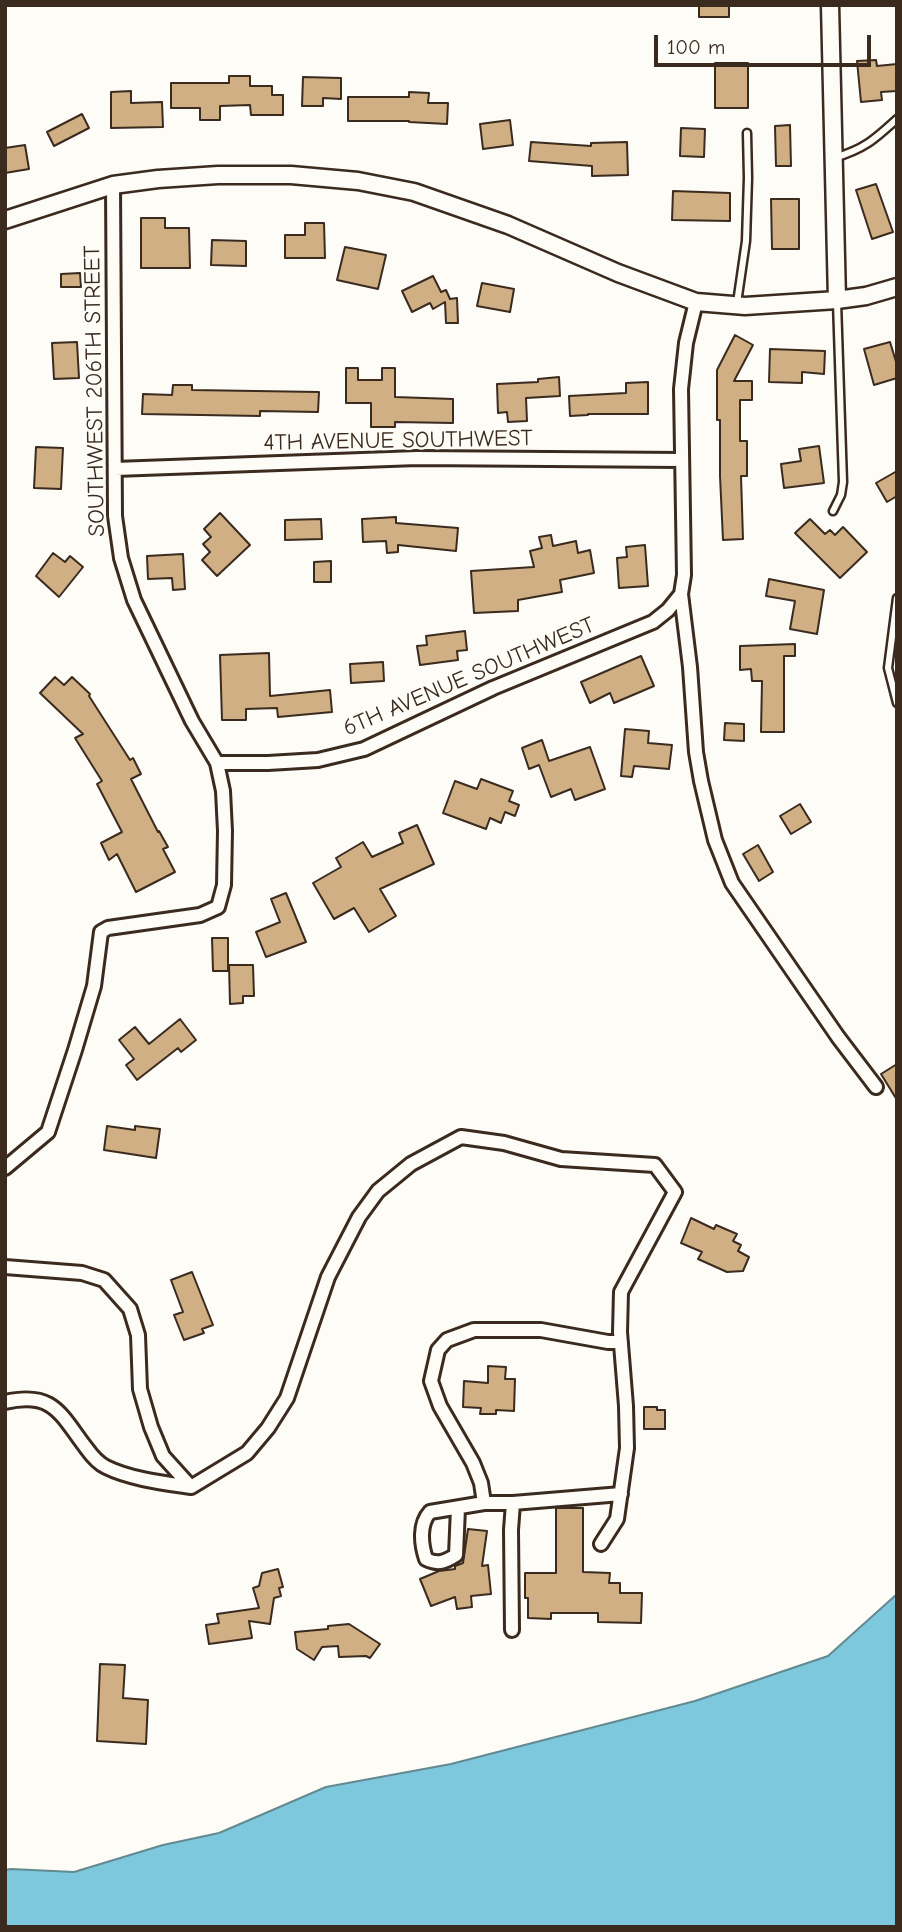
<!DOCTYPE html>
<html>
<head>
<meta charset="utf-8">
<style>
  body { margin:0 }
  #map { position:relative; width:902px; height:1932px; overflow:hidden; background:#fdfcf7; font-family:"Comic Neue",sans-serif }
  canvas { display:block }
  .frame { position:absolute; inset:0; border:7px solid #3b2a1e; pointer-events:none }
  .scale { position:absolute; left:654px; top:35px; width:217px; height:32px; box-sizing:border-box; border:4px solid #3b2a1e; border-top:0; padding-left:9px; font-size:21px; line-height:24px; white-space:nowrap; color:#3b2a1e; -webkit-text-stroke:5px #fdfcf7; paint-order:stroke }
</style>
</head>
<body>
<div id="map">
<canvas width="902" height="1932"></canvas>
<div class="frame"></div>
<div class="scale">100 m</div>
</div>
<script>
const context = document.querySelector('canvas').getContext('2d');
context.lineJoin = 'round';
function fill(path, color) { context.fillStyle = color; context.fill(path, 'evenodd'); }
function strokePath(path, color, width, dash) { context.strokeStyle = color; context.lineWidth = width; context.lineCap = dash ? 'butt' : 'round'; context.setLineDash(dash || []); context.stroke(path); }
function drawText(font, color, halo, rows, align = 'center') {
  context.font = font + ' "Comic Neue",sans-serif'; context.lineWidth = 5; context.setLineDash([]); context.textBaseline = 'middle'; context.strokeStyle = halo; context.fillStyle = color; for (const [text, x, y, turn = 0] of rows) {
    context.save(); context.translate(x, y); context.rotate((+turn || 0) * Math.PI / 180); context.textAlign = isNaN(turn) ? turn : align; if (halo) context.strokeText(text, 0, 0); context.fillText(text, 0, 0); context.restore();
  }
}
const water = new Path2D(`
  M897 1594V1927H5V1870L11 1869 74 1872 163 1845 219 1833 326 1787 451 1764 695 1701 828 1656Z`);
const building = new Path2D(`
  M699 5H729V17H699Z
  M876 60 877 66 897 64V91L881 92 882 100 861 102 857 61Z
  M715 63H748V108H715Z
  M229 76H250V86H272V95H283V115H251L250 105 220 106V120H200V108H171V83H229Z
  M303 77 341 78V99L323 98V106H302Z
  M131 91V103L162 102 163 127 111 128V92Z
  M409 92 429 93 428 103H448L447 124 409 122V121H348V97H409Z
  M82 114 89 128 54 146 47 132Z
  M510 120 513 145 483 149 480 124Z
  M790 125 791 166H776L775 126Z
  M681 128 705 129 704 157 680 156Z
  M531 142 591 146V143L627 142 628 175 592 176V166L529 161Z
  M25 145 29 169 5 173V148Z
  M876 184 893 232 872 239 856 190Z
  M673 191 730 193V221L672 220Z
  M771 199H799V249H772Z
  M141 218H165V228H189L190 268H141Z
  M305 223H324L325 258H285V235H305Z
  M212 240 246 241V266L211 265Z
  M345 247 386 255 378 289 337 280Z
  M80 273 81 287H61V274Z
  M433 276 441 292 446 290 450 299 457 298 458 323H446L445 302 433 309 430 303 412 312 402 291Z
  M482 283 514 289 510 312 477 306Z
  M735 335 753 345 734 381H752V400H740V441H747V476H741L743 539 723 540 720 476V420H717V370Z
  M77 342 79 378 54 379 52 343Z
  M890 342 897 365V378L874 385 864 349Z
  M770 349 825 351 824 374 802 372V383L769 382Z
  M346 368H358V380H382V368H395V397L453 399V423L395 422V427H371V403H346Z
  M559 377 560 396 526 398 527 421 508 422 507 412 498 413 497 384 538 382V379Z
  M648 382V414H588V415L570 416 569 396 626 393V383Z
  M173 385H192V390L319 392 318 412 260 411V416L142 414 143 394 172 395Z
  M819 446 824 483 784 488 781 464 801 461 799 449Z
  M36 447 63 448 61 489 34 488Z
  M897 471V496L887 502 876 483Z
  M220 513 250 545 217 576 202 560 210 552 203 544 211 537 204 529Z
  M396 517V523L458 528 456 551 398 545V552L387 553 386 541 363 542 362 519Z
  M321 519 322 539 285 540V520Z
  M810 519 825 534 830 530 835 535 843 527 867 552 840 578 795 533Z
  M551 535 553 546 576 541 578 553 590 550 594 573 560 580 562 592 518 600V611L474 613 471 571 534 567 530 551 542 548 539 537Z
  M645 545 648 586 619 588 617 558 627 557 626 547Z
  M53 553 65 562 70 556 83 567 59 597 36 576Z
  M183 554 185 589 173 590 172 578 148 579 147 556Z
  M331 561V582H314V562Z
  M769 579 824 590 817 634 790 629 795 601 766 596Z
  M465 631 467 650 457 651 458 660 420 665 417 646 427 645 426 636Z
  M795 644V656H784V732H761L762 681H752L751 669 740 670V646Z
  M269 653 270 696 330 690 332 712 278 717 277 708 246 709V720H222L220 655Z
  M641 656 654 686 614 703 610 693 590 703 581 682Z
  M383 662 384 681 351 683 350 664Z
  M55 677 64 685 72 677 90 694 89 696 130 760 133 758 141 774 131 779 158 832 159 831 168 847 163 849 175 872 136 892 117 854 109 860 101 843 122 832 97 784 102 781 75 738 83 734 40 693Z
  M725 723 744 724V741L724 740Z
  M625 729 649 731 648 743 672 745 669 769 634 766 632 777 621 776Z
  M542 740 549 761 590 747 605 789 575 800 571 789 551 797 539 765 529 769 522 748Z
  M481 779 513 791 509 801 519 805 515 816 505 812 501 823 490 818 486 829 443 813 455 781 477 789Z
  M800 804 811 822 791 834 780 816Z
  M417 825 434 864 380 889 396 916 369 932 354 908 334 919 313 883 341 867 336 858 363 842 372 857 403 843 399 833Z
  M758 845 773 872 759 881 743 854Z
  M286 893 306 942 266 957 256 932 280 922 271 899Z
  M212 938H228V971H213Z
  M229 965H253L254 996H243V1003L230 1004Z
  M180 1019 196 1040 181 1052 178 1048 137 1080 126 1065 134 1059 119 1040 135 1027 149 1044Z
  M897 1064V1100L881 1074Z
  M107 1126 135 1130V1126L160 1129 156 1158 104 1150Z
  M691 1218 714 1229 716 1225 737 1234 733 1241 741 1245 738 1251 749 1257 743 1271 727 1272 698 1259 702 1252 681 1243Z
  M192 1272 213 1325 202 1329 204 1333 184 1340 174 1315 183 1312 171 1280Z
  M488 1366 506 1367 505 1379H515L514 1411 496 1410V1414H480L481 1408 463 1407 464 1381 488 1383Z
  M644 1407H657V1410H665V1429H644Z
  M556 1508H583V1572L610 1573 609 1583H620V1593H642L641 1623 598 1622V1613H551V1619L528 1618V1598H525V1573H556Z
  M468 1529 487 1531 482 1566 488 1565 491 1594 471 1596 472 1607 457 1609 455 1597 431 1606 420 1579 439 1571 455 1569V1566L463 1563Z
  M278 1569 283 1587 279 1588 281 1596 274 1598 270 1624 249 1621 252 1638 209 1644 206 1625 219 1623 217 1614 259 1608 253 1588 259 1586 262 1573Z
  M349 1624 380 1644 370 1658 366 1656 339 1657 338 1646 322 1647 314 1660 297 1649 295 1632 328 1629V1626Z
  M100 1664 125 1665 123 1698 148 1700 146 1744 97 1741Z`);
const service = new Path2D(`
  M834 158C864 149 874 140 897 119
  M737 303 746 241 748 178 747 133
  M833 511 841 495 843 482 837 302
  M897 598 888 668 897 703`);
const minor = new Path2D(`
  M696 302 686 343 681 389 684 575 681 594 690 667 696 752 701 781 715 840 732 883 838 1037 876 1087
  M115 469 417 458 682 460
  M217 763H268L318 760 364 749 493 688 653 622 668 610 681 594
  M5 1168 48 1132 75 1050 94 986 101 932 108 928 200 915 218 907 224 885 225 831 223 791 217 763 192 721 134 600 121 558 115 516 113 185
  M5 1267 82 1273 104 1280 130 1309 138 1335 140 1389 151 1427 163 1456 191 1487
  M5 1402C54 1391 60 1414 87 1449 92 1456 98 1463 106 1467 130 1479 164 1483 191 1487L247 1453 268 1428 287 1398 328 1277 359 1217 378 1191 411 1164 461 1137 504 1143 561 1159 655 1165 675 1192 621 1292 620 1332 626 1406 627 1448 617 1519 601 1544
  M484 1503 481 1483 473 1463 440 1406 431 1381 438 1350 447 1340 474 1330H541L608 1342H621
  M458 1508 456 1555C445 1562 438 1565 426 1559 421 1544 419 1524 430 1512L484 1503H513L621 1494
  M512 1630 511 1530 513 1503`);
const tertiary = new Path2D(`
  M830 5 837 300
  M5 220 113 185 158 179 218 175H291L358 181 414 192 508 225 618 273 696 302 745 306 837 300 866 296 897 287`);
const streetNames = [
  ["SOUTHWEST 206TH STREET",95,391,-91],
  ["4TH AVENUE SOUTHWEST",398,441,-1],
  ["6TH AVENUE SOUTHWEST",469,677,-23]
];
fill(water, '#7dc8dd');
strokePath(water, '#638991', 2);
fill(building, '#cfaf83');
strokePath(building, '#3b2a1e', 2);
strokePath(service, '#3b2a1e', 11);
strokePath(minor, '#3b2a1e', 18);
strokePath(tertiary, '#3b2a1e', 21);
strokePath(service, '#fdfcf7', 6);
strokePath(minor, '#fdfcf7', 12);
strokePath(tertiary, '#fdfcf7', 16);
drawText('23px', '#3b2a1e', '#fdfcf7', streetNames);
</script>
</body>
</html>
